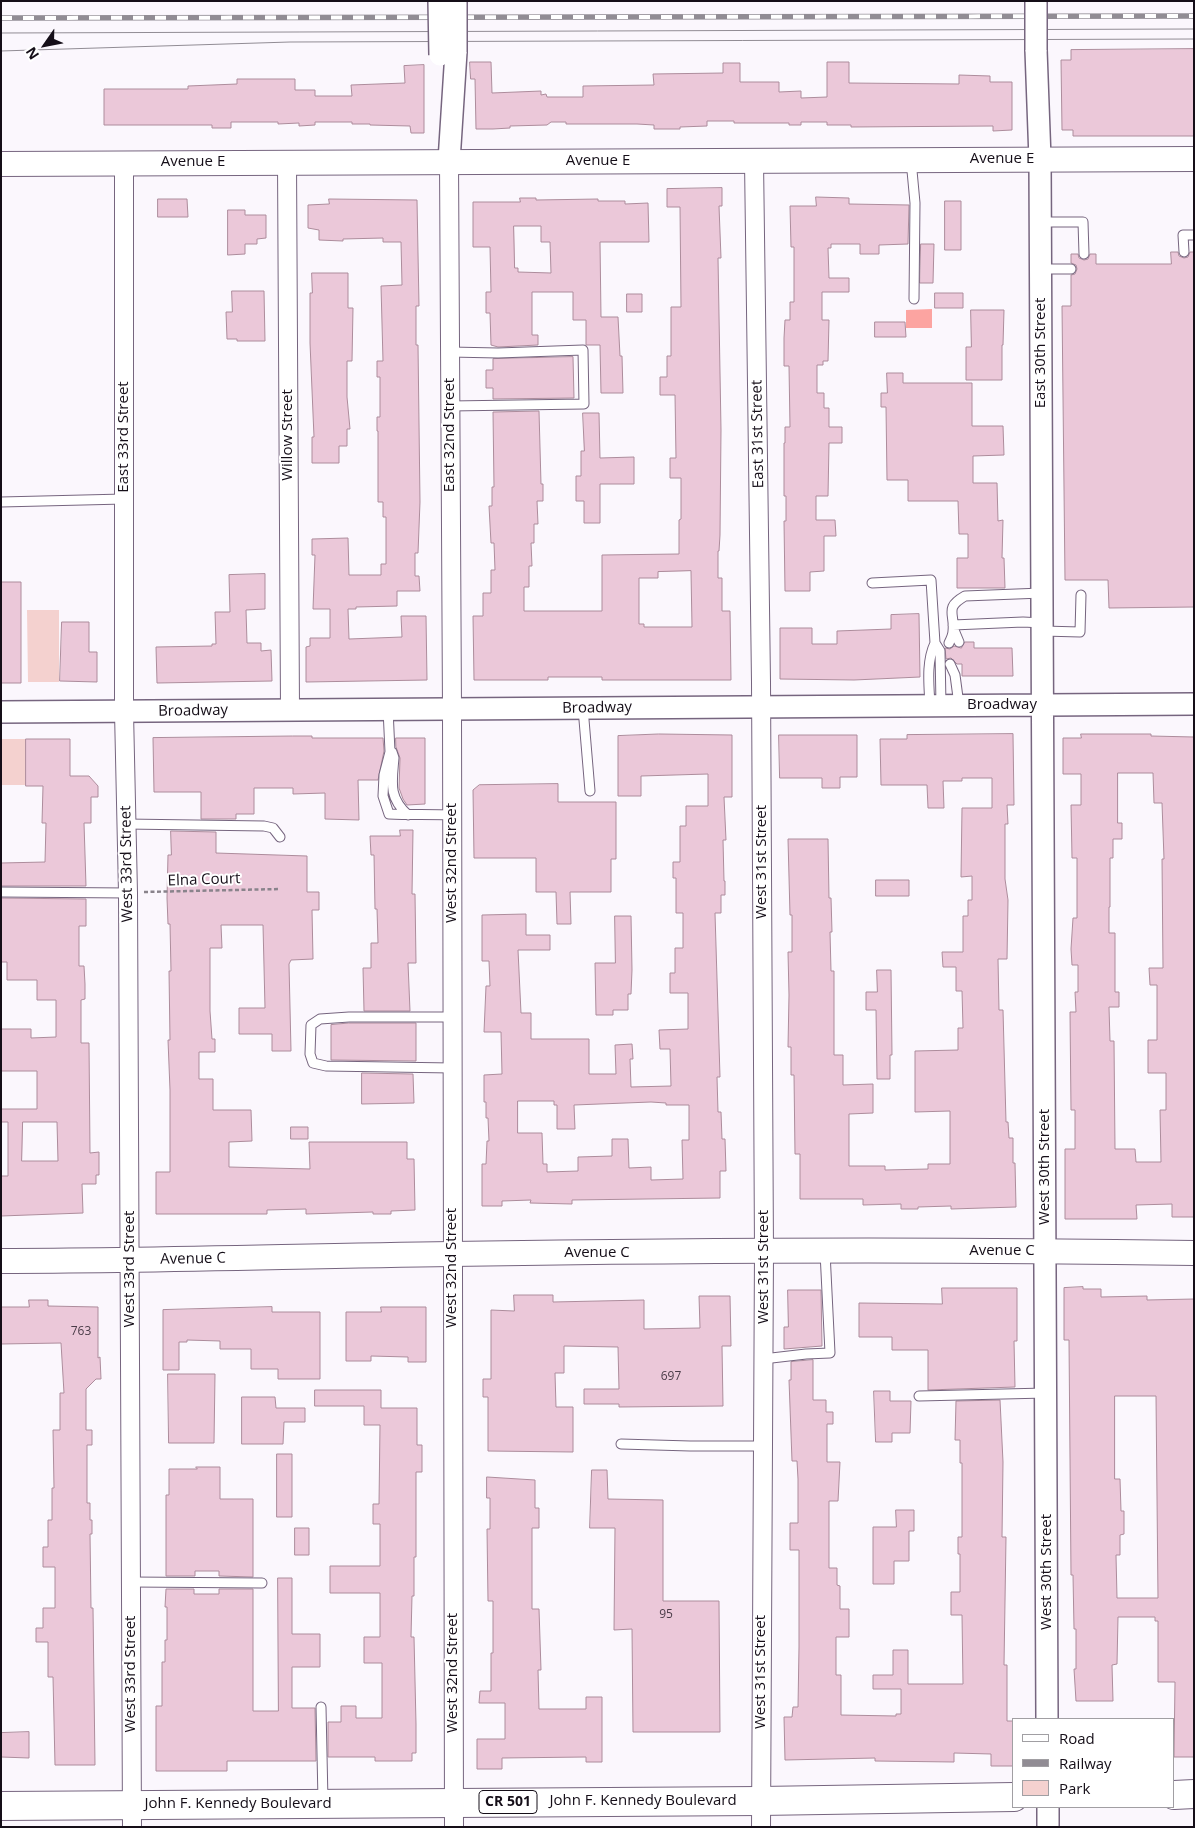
<!DOCTYPE html>
<html>
<head>
<meta charset="utf-8">
<style>
  body { margin:0 }
  #map { position:relative; width:1195px; height:1828px; overflow:hidden; background:#fbf7fd; font-family:"Open Sans",sans-serif }
  canvas { display:block }
  .frame { position:absolute; inset:0; border:2px solid #150e18; pointer-events:none }
  .legend { position:absolute; left:1012px; top:1718px; width:162px; height:90px; box-sizing:border-box; background:#fff; border:1px solid #a19fa3; margin:0; padding:6px 9px; list-style:none; font-size:15px; color:#150e18 }
  .legend li { display:flex; align-items:center; gap:10px; height:25px }
  .legend b { width:25px; border:1px solid #a19fa3 }
  .north { position:absolute; left:20px; top:20px; width:50px; height:50px; -webkit-text-stroke:4px #fff; paint-order:stroke; rotate:237deg; font-size:14px; font-weight:700; line-height:20px; text-align:center; color:#150e18 }
  .north::after { content:''; display:block; margin:auto; width:18px; height:22px; background:#150e18; clip-path:polygon(50% 0,100% 100%,50% 72%,0 100%) }
</style>
</head>
<body>
<div id="map">
<canvas width="1195" height="1828"></canvas>
<div class="frame"></div>
<ul class="legend">
<li><b style="height:6px;background:#fff"></b>Road</li>
<li><b style="height:6px;background:#918c94"></b>Railway</li>
<li><b style="height:14px;background:#f4d1cf"></b>Park</li>
</ul>
<div class="north">N</div>
</div>
<script>
const context = document.querySelector('canvas').getContext('2d');
context.lineJoin = 'round';
function fill(path, color) { context.fillStyle = color; context.fill(path, 'evenodd'); }
function strokePath(path, color, width, dash) { context.strokeStyle = color; context.lineWidth = width; context.lineCap = dash ? 'butt' : 'round'; context.setLineDash(dash || []); context.stroke(path); }
function drawText(font, color, halo, rows, align = 'center') {
  context.font = font + ' "Open Sans",sans-serif'; context.lineWidth = 4; context.setLineDash([]); context.textBaseline = 'middle'; context.strokeStyle = halo; context.fillStyle = color; for (const [text, x, y, turn = 0] of rows) {
    context.save(); context.translate(x, y); context.rotate((+turn || 0) * Math.PI / 180); context.textAlign = isNaN(turn) ? turn : align; if (halo) context.strokeText(text, 0, 0); context.fillText(text, 0, 0); context.restore();
  }
}
const green = new Path2D(`
  M27 610H59V682H28Z
  M1 739H26L27 785H1Z`);
const forest = new Path2D(`
  M932 309V328H906V310Z`);
const building = new Path2D(`
  M1194 49V136H1073V130H1062L1061 60H1071V50Z
  M470 62H491L492 93 541 91V95L546 94 547 97H583V86L654 85 653 74 723 73V63H740V82H779V92L801 91V98L827 97V62H849V83L959 84V75L990 76V82H1012V130L993 131V126L851 127V125H827V122H801V125H789V123H734V121H707V126L680 127V129H654V125L637 124H566V122H551L547 125 510 126V128L493 129H476L475 79H471Z
  M424 65V133H411L410 126 370 125V124H352V122H315V125L299 126V123L278 124V122H231V128H212V125H104V89H188V86L237 84V79H295V90H315V96H352L351 85 405 83 404 66Z
  M722 188V206H719L721 258H718L721 430 720 535 719 551H718V578H722V611H730L731 680H602V677H548V680H474L473 616H483V593H491V570H495L494 543H491L489 506H492V487H494L493 412 539 411 541 484H543V501H537L538 524H534V543H531L532 566H529V587H524V611H602V555L679 554V520L681 519V478H670V458H676L675 395H660V377H667V356H671V307H681L680 207H667V189ZM691 571 692 627H644V624H639V578H658V572Z
  M816 197 849 198V204L909 205 908 244 879 245V254H860V244H831V248H828L829 278H849V292H822V320H829L828 361H823V365H817V393H824V408H829V427H842V443H829L828 496H816V520H835L836 536H824V571L810 572V591H785L784 521H786V496H784V443H785V427H790L789 366H784V338L785 320H790V302H794V247H791L790 206H816Z
  M520 198H536V200L598 199V201H625V204L648 203 649 242H600L601 317H618L620 356H622L623 393H601L600 345H586V320H573V292H532V335H538V345L498 347 491 345 490 313H486V292H491L490 247H473V202H520ZM514 226H541V242H550L551 273 518 272V268H515Z
  M158 199H187L188 217H158Z
  M329 199 417 200 419 306H416V345H418L420 502 418 553H415V576H419L420 591H397V606L356 607V609H348L349 639 402 637 401 616H426L427 680 306 682V647L310 646V638H330V609H313L315 555H312V539L348 538 349 575H381V564H386V517H383V502H378V431H377V417H380V377H377V361H383L381 286 402 285 401 242H383V238L343 239V241L319 240V230L308 228V205L329 204Z
  M945 201H961V250H945Z
  M228 210H245V215H266V238L257 239V244H245V254L228 255Z
  M921 244H934L933 283H920Z
  M1171 252H1178L1179 256 1184 258 1188 257 1190 252H1194V607L1109 608 1108 580H1065L1062 306H1071V275L1075 274 1077 269 1076 265 1071 263V254H1078L1079 258 1084 260 1088 259 1090 254H1096V264H1171Z
  M312 273H348V308H353L352 361H347V397L350 429H347V446H339V463H312V437H314L310 343V293H312Z
  M232 291H264L265 341H237V339H227L226 312H232Z
  M935 293H963V308H935Z
  M627 294H642V312H627Z
  M971 310H1004L1003 345H1002V380H966V347H971Z
  M875 322H905L906 337H875Z
  M573 357 574 398 493 399V388H486V370H493V359Z
  M887 373H903V383H972V426H1003L1004 455 973 456V483H997L998 521 1003 520 1002 558H1004L1005 588H957V558H968V534H959L958 501H908V480H887L886 407H881V393H887Z
  M583 413H599L600 458 634 457V484H600V523H584V501H576V476H581V451H584Z
  M265 574V609L246 610 247 643H261V651L271 650 272 681 157 683 156 647 212 646V644H216L215 612H230L229 575Z
  M1 582H21V683H1Z
  M919 614 920 677 854 680 780 679V628H812V644H837V631L891 629V615Z
  M62 622H89V652H97V682L60 681Z
  M965 642H974V648H1012L1013 676H962V664H957L951 658 946 659 945 648 950 649 954 646 961 648Z
  M659 734 732 735V797H724L726 840H723L724 881H725V895H721V913H715L720 1077H717L718 1112H721L722 1139H725L726 1171H720V1198L572 1200V1204L530 1203 531 1200 502 1201V1206H482V1164H486L487 1141H489L488 1118H486V1102H484V1075L502 1074 501 1032H484L486 986H490L489 961H482V915L526 914V935H550V950H518L521 1013H531V1039H589V1074H616L615 1045 632 1044 633 1059H630L631 1087 671 1086 670 1049H660L659 1030 688 1029V993H670V973H675V948H683V913H676V878H673V862H680V826H686V806H708V774L641 776V796H618V736ZM518 1101H554V1105H557V1129H575L574 1105 651 1102 666 1103V1105H689V1140H682L683 1179 651 1180V1167L629 1168 628 1139H612V1156L578 1157V1171L547 1172V1164H543L542 1133H518Z
  M1013 734 1014 805H1007L1008 824H1005V879L1008 900 1007 959H998L999 1010H1003L1006 1122H1008L1009 1138H1013V1163H1015L1016 1207 951 1209V1206L918 1207V1209H901V1204L863 1205V1199H800V1154H795L794 1075H791V1047H788L789 995 788 952H792V915H790L788 839H828L829 898H831L832 932H830L831 971H834V1055H843V1085L873 1084V1113L849 1114V1166H885V1170L928 1169V1164H950V1111L915 1112V1051L958 1050V1028H963L962 991H956V967H943L942 952H963V916H968V900H972V876L961 877 962 808H992V778H962V781H943L944 808H928L927 785H881L880 739H907V735Z
  M1081 734H1151V736L1194 737V1217H1172V1204L1136 1205 1137 1219H1065V1149H1075V1110H1071L1070 1012H1076L1075 992H1078V965H1072L1071 949 1073 918H1077V858H1072L1071 805H1081V774H1063V738H1081ZM1118 773H1153L1154 803H1162L1164 859H1162L1163 968H1149L1150 985H1157V1040H1148V1073H1166V1110H1160L1161 1162H1136L1135 1149H1115L1114 1041H1110L1109 1007H1119V992H1115V933H1109V907H1110V858H1113V839H1122V823H1118Z
  M779 735H857V777H840V788H822V778H780Z
  M293 736H312V738H383L384 751 378 780H358L359 820 325 819V793L293 794V788H254V814H236V819H201V792H154L153 738Z
  M396 738H425V804L407 805 403 799 399 788 400 758 396 747Z
  M26 739H70V776H89L98 786V797H91V823H84L86 886H1V863L45 862 46 823H42L43 786H26Z
  M558 784V802H616V859H611V892H570L571 924H557L556 892H536V858H474L473 790 479 785Z
  M400 830H413L412 894H415L416 963H408L410 1011H364L363 968H371V943H378L377 909H375L374 855H371L370 836H400Z
  M171 831 216 832V853L307 856V892H319V910H312L313 959 291 960 289 964 291 1051H272V1034H239V1008H265L263 925H221L222 948H210V1011L212 1039H215V1052H199V1079H213V1110H251L252 1141 229 1142V1167L310 1169 309 1142H407V1159H414L415 1210 391 1211V1214H373V1212L306 1214V1209L267 1210V1214H156V1172H170V1090L168 1040H170L169 971H171L170 924H168L167 898 168 855H171Z
  M876 880H909V896H876Z
  M1 898 86 899V926H79V966H84L85 984V999L81 1000V1043H89L90 1153 99 1152V1175H96V1184H82L83 1213 1 1216V1176H8V1122H1V1109H37V1071H1V1029H31V1038L56 1037V1000H37V980H7V962H1ZM23 1122H57L58 1161H22Z
  M615 916H631L632 970 631 994H628V1010H613V1015H596L595 963H615Z
  M877 970H891L892 1055H890V1079H877L876 1010H866V992H877Z
  M349 1023H416V1061L331 1060V1025Z
  M362 1073 413 1074 414 1103 362 1104Z
  M291 1127H308V1139H291Z
  M1083 1287V1289H1101V1297L1147 1296V1300L1194 1299V1757H1174L1175 1682H1158V1621H1155V1617H1118L1117 1664 1112 1665 1113 1701H1076L1074 1669H1076V1629H1074L1073 1575H1071L1069 1340H1064V1288ZM1115 1396H1156L1158 1598H1117L1116 1555H1120V1535L1124 1534V1511H1121L1120 1479H1115Z
  M942 1288H1017V1341H1014L1015 1387 928 1390V1350H892V1337H859V1303L942 1304Z
  M788 1290H821L822 1346 784 1349V1327H788Z
  M514 1295H553V1302L644 1300V1329L700 1328 699 1296H730L731 1346H722L723 1406 619 1407V1404H584V1389H619L618 1347 564 1346V1373H555L556 1407H573V1452L488 1451V1397H483V1379H491V1310L514 1311Z
  M29 1300H48V1306L98 1307V1358L100 1357 101 1379H96L86 1389V1430H92V1445H87V1503H90V1520H92V1534H90L91 1608H93L95 1765H55L53 1677H48V1642H36V1628H43V1608H55V1567H43V1547H48V1520H52V1488H54L53 1430H60V1393H64L61 1343 1 1344V1307H29Z
  M272 1307V1312H320V1379H278V1369H251V1349H220V1341L187 1340V1342H179V1370H163V1310Z
  M381 1307H426V1362H408V1357L371 1356V1361H346V1312H381Z
  M813 1360V1400H826V1412H833V1424H827V1462H840L838 1501H829V1568H837V1585L840 1586V1609H849V1637H836V1675H841V1715L896 1716V1714H901V1689H873V1675H893V1650H908V1684H963L962 1615H951V1592H960V1554H958V1537H962V1463H960V1440H955L956 1401 1000 1400 1003 1462 1002 1537H1006L1004 1665H1007V1721H1014V1766H991V1754L954 1753V1762L875 1761V1758L785 1760 784 1717H792L793 1707H798L799 1647V1550H790V1523H798V1479L797 1461H792L789 1380H791V1362Z
  M168 1374H215L214 1443H169Z
  M315 1390H381V1408H417V1445H422V1472H416V1557H414V1596H412L411 1637H414L416 1724V1753H412V1761H375V1757H328V1722H341V1706H356V1718H382V1663H364V1637H380V1593H330V1566H380V1524H373V1504H379L380 1425H364V1406H315Z
  M874 1391H890V1401H911L910 1433H892V1442H876Z
  M242 1397H275L276 1408H305V1422H284L283 1444H242Z
  M277 1454H292V1517H277Z
  M196 1467H220V1499H253V1577L219 1576V1571H195V1576H166V1495H169V1469H197Z
  M592 1470H607L608 1499 663 1500V1601H719L720 1732H633L632 1629 614 1630 615 1528H590Z
  M487 1477 535 1480V1508H539V1528H532V1609H539L541 1670H538L539 1709H586V1697H602V1762H586V1757L502 1758V1769H477V1739H505V1703H479L480 1691H491V1653H493V1601H488L487 1529H490V1498H487Z
  M896 1510H914V1531H909V1561H894V1584H873V1527H896Z
  M295 1528H309V1555H295Z
  M278 1578H292V1634H320V1667H292V1708H315L316 1761H227V1771H156V1706H162V1662H165V1640H167V1607H165L166 1589H194V1594H219V1589H253V1711H278Z
  M29 1732V1758L1 1757V1733Z`);
const path = new Path2D(`
  M144 892 280 889`);
const service = new Path2D(`
  M911 160 915 203 914 299
  M1040 222H1083L1084 254
  M1184 252 1183 235H1194
  M1041 269H1071
  M450 352 498 353 583 350 584 404 450 406
  M1 502 124 499
  M872 583 931 580 935 643 940 651 941 705
  M953 625 1023 622 1042 623
  M954 630 959 642
  M1043 631 1080 632 1081 595
  M949 643C951 639 953 635 953 631 955 613 944 608 965 596L1042 593
  M950 664 955 675 959 705
  M930 705C929 685 926 662 935 643
  M583 708 590 791
  M388 709 390 752 384 775 383 796 389 814C410 815 431 814 452 815
  M392 752 394 758C392 782 388 797 408 815
  M126 824 264 826 273 828 280 837
  M1 892 128 893
  M452 1068 326 1066 313 1063 310 1054 311 1025 320 1019 349 1017H452
  M763 1359 806 1354 830 1353 825 1252
  M919 1396 1046 1393
  M621 1444 690 1446H763
  M131 1582 262 1583
  M321 1707 323 1801`);
const minor = new Path2D(`
  M449 161 452 709 454 1827
  M754 161 761 682 764 1252 761 1827
  M124 162V712L128 893 132 1827
  M287 162 290 709`);
const tertiary = new Path2D(`
  M1036 50 1040 159 1047 1719
  M449 161 456 52
  M1 712 1194 704
  M1048 1827V1807`);
const secondary = new Path2D(`
  M1 164 1194 159
  M1 1261C151 1261 301 1256 451 1254 698 1250 946 1249 1194 1253`);
const primary = new Path2D(`
  M1174 1795 1194 1794
  M1 1806 760 1801 1014 1797`);
const tram = new Path2D(`
  M1 33 1194 29
  M1 51 290 42 1194 39`);
const rail = new Path2D(`
  M1 18 1194 16`);
const tertiaryBridge = new Path2D(`
  M439 1 440 55
  M1036 1V50
  M456 52V1`);
const numberNames = [
  ["763",81,1332],
  ["697",671,1377],
  ["95",666,1615]
];
const shields = [
  [508,1802,58]
];
const shieldNames = [
  ["CR 501",508,1802]
];
const streetNames = [
  ["Avenue E",1002,159],
  ["Avenue E",598,161],
  ["Avenue E",193,162],
  ["East 30th Street",1041,353,-90],
  ["East 31st Street",758,434,-91],
  ["Willow Street",288,435,-90],
  ["East 32nd Street",450,435,-90],
  ["East 33rd Street",124,437,-90],
  ["Broadway",1002,705],
  ["Broadway",597,708,-1],
  ["Broadway",193,711,-1],
  ["West 31st Street",762,862,-90],
  ["West 32nd Street",452,863,-90],
  ["West 33rd Street",127,864,-91],
  ["Elna Court",204,880,-2],
  ["West 30th Street",1045,1167,-90],
  ["Avenue C",1002,1251],
  ["Avenue C",597,1253],
  ["Avenue C",193,1259,-1],
  ["West 31st Street",764,1267,-90],
  ["West 32nd Street",452,1268,-90],
  ["West 33rd Street",130,1269,-90],
  ["West 30th Street",1047,1572,-90],
  ["West 31st Street",761,1672,-90],
  ["West 32nd Street",453,1673,-90],
  ["West 33rd Street",131,1674,-90],
  ["John F. Kennedy Boulevard",643,1801],
  ["John F. Kennedy Boulevard",238,1804]
];
fill(green, '#f4d1cf');
fill(forest, '#fca4a1');
fill(building, '#ebc8d9');
strokePath(building, '#ad8c9c', 1);
strokePath(service, '#76657f', 11);
strokePath(minor, '#76657f', 20);
strokePath(tertiary, '#76657f', 24);
strokePath(secondary, '#76657f', 26);
strokePath(primary, '#76657f', 30);
strokePath(path, '#89838b', 2.5, [4, 2.5]);
strokePath(service, '#fff', 9);
strokePath(minor, '#fff', 18);
strokePath(tertiary, '#fff', 21);
strokePath(secondary, '#fff', 24);
strokePath(primary, '#fff', 28);
strokePath(tram, '#918c94', 1);
strokePath(rail, '#918c94', 5.5);
strokePath(rail, '#fff', 4, [11]);
strokePath(tertiaryBridge, '#76657f', 24, []);
strokePath(tertiaryBridge, '#fff', 21);
drawText('12px', '#4a3c48', null, numberNames);
for (const [x, y, w] of shields) { const box = new Path2D(); box.roundRect(x - w / 2, y - 11.5, w, 23, 4); context.fillStyle = '#fff'; context.fill(box); strokePath(box, '#150e18', 1); }
drawText('bold 14px', '#150e18', null, shieldNames);
drawText('15px', '#150e18', '#fff', streetNames);
</script>
</body>
</html>
